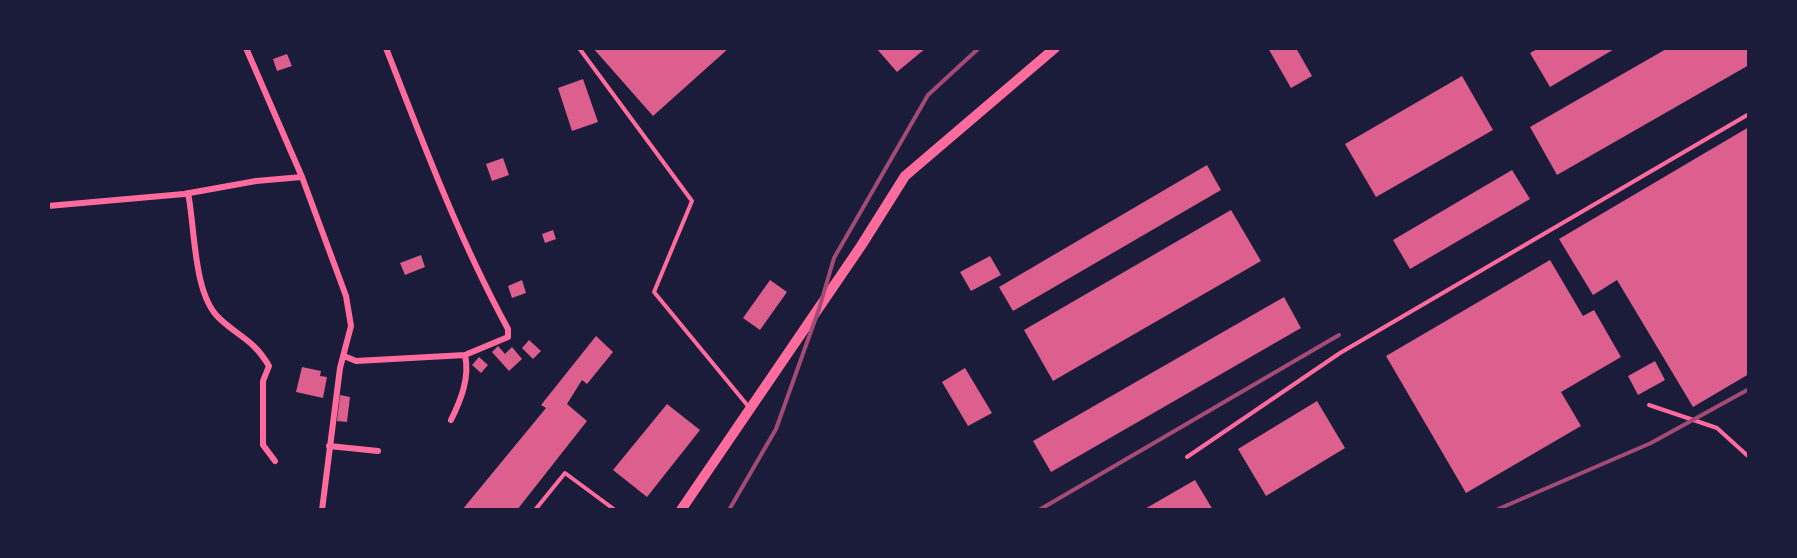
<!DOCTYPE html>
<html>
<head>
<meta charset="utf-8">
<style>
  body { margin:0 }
  #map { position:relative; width:1797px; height:558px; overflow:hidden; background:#1b1b3a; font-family:Inter,sans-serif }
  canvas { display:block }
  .frame { position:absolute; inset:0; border:50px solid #1b1b3a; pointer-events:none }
</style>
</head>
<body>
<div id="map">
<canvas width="1797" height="558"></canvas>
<div class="frame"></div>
</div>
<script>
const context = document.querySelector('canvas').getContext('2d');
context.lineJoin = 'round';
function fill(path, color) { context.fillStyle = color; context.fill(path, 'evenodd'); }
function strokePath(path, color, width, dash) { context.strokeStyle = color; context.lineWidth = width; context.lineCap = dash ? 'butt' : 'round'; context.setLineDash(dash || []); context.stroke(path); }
const building = new Path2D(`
  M593 48H729L653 116Z
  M876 48H926L897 72Z
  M1268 48H1296L1312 76 1291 88Z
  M1539 48H1616L1550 87 1530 53Z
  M1668 48H1748L1749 65 1557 175 1530 127Z
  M287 54 292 66 277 71 273 59Z
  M1462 76 1493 130 1376 197 1345 144Z
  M583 79 598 122 572 131 558 88Z
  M1749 127V374L1693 407 1617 280 1593 295 1559 239Z
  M503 158 509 175 492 181 486 164Z
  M1207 165 1221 190 1013 311 999 287Z
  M1512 170 1530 199 1410 269 1393 240Z
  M1231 210 1261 261 1053 381 1024 330Z
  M553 230 556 239 545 243 542 234Z
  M421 255 425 267 405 275 400 263Z
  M990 256 1001 275 971 291 960 272Z
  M1550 260 1583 316 1594 310 1621 357 1561 392 1581 426 1466 493 1386 356Z
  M522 280 526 293 512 298 508 286Z
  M770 280 787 292 760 330 743 318Z
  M1284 297 1301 328 1051 472 1033 441Z
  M596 336 613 352 587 384 582 380 567 404 587 421 517 510H462L546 408 541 405Z
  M529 340 541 351 533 359 522 348Z
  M498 346 505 354 512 347 522 359 509 371 492 352Z
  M479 357 488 365 481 373 472 365Z
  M1655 361 1665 380 1638 395 1628 376Z
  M302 367 321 371 320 376 327 377 323 398 296 392Z
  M965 368 992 413 968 426 942 382Z
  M340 395 350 397 347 422 337 421Z
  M1317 401 1345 448 1266 496 1238 449Z
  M667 404 700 430 647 497 613 470Z
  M1195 480 1213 510H1143Z`);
const service = new Path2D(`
  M579 48 692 201 654 292 748 406
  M1649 405 1717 428 1749 457
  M1187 457 1340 353 1749 114
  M535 510 565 473 615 510`);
const minor = new Path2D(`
  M246 48 302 177 346 296 351 326 340 368 322 510
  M188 193C195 226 193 294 219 318 240 338 253 339 269 366L263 381V445L275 461
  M48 206 184 194 256 181 302 177
  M344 356 356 361 465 355 508 337V329C459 239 423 143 386 48
  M451 420C461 400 470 377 465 355
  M329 446 378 451`);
const secondary = new Path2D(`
  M681 510 861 246 905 176 1055 48`);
const rail = new Path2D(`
  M729 510 776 429 819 309 834 258 928 95 979 48
  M1039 510 1339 335
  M1496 510 1651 443 1749 389`);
fill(building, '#dd5f8e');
strokePath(service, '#ff6b9d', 4);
strokePath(minor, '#ff6b9d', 6);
strokePath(secondary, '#ff6b9d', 10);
strokePath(rail, '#a44b75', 4);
</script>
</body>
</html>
